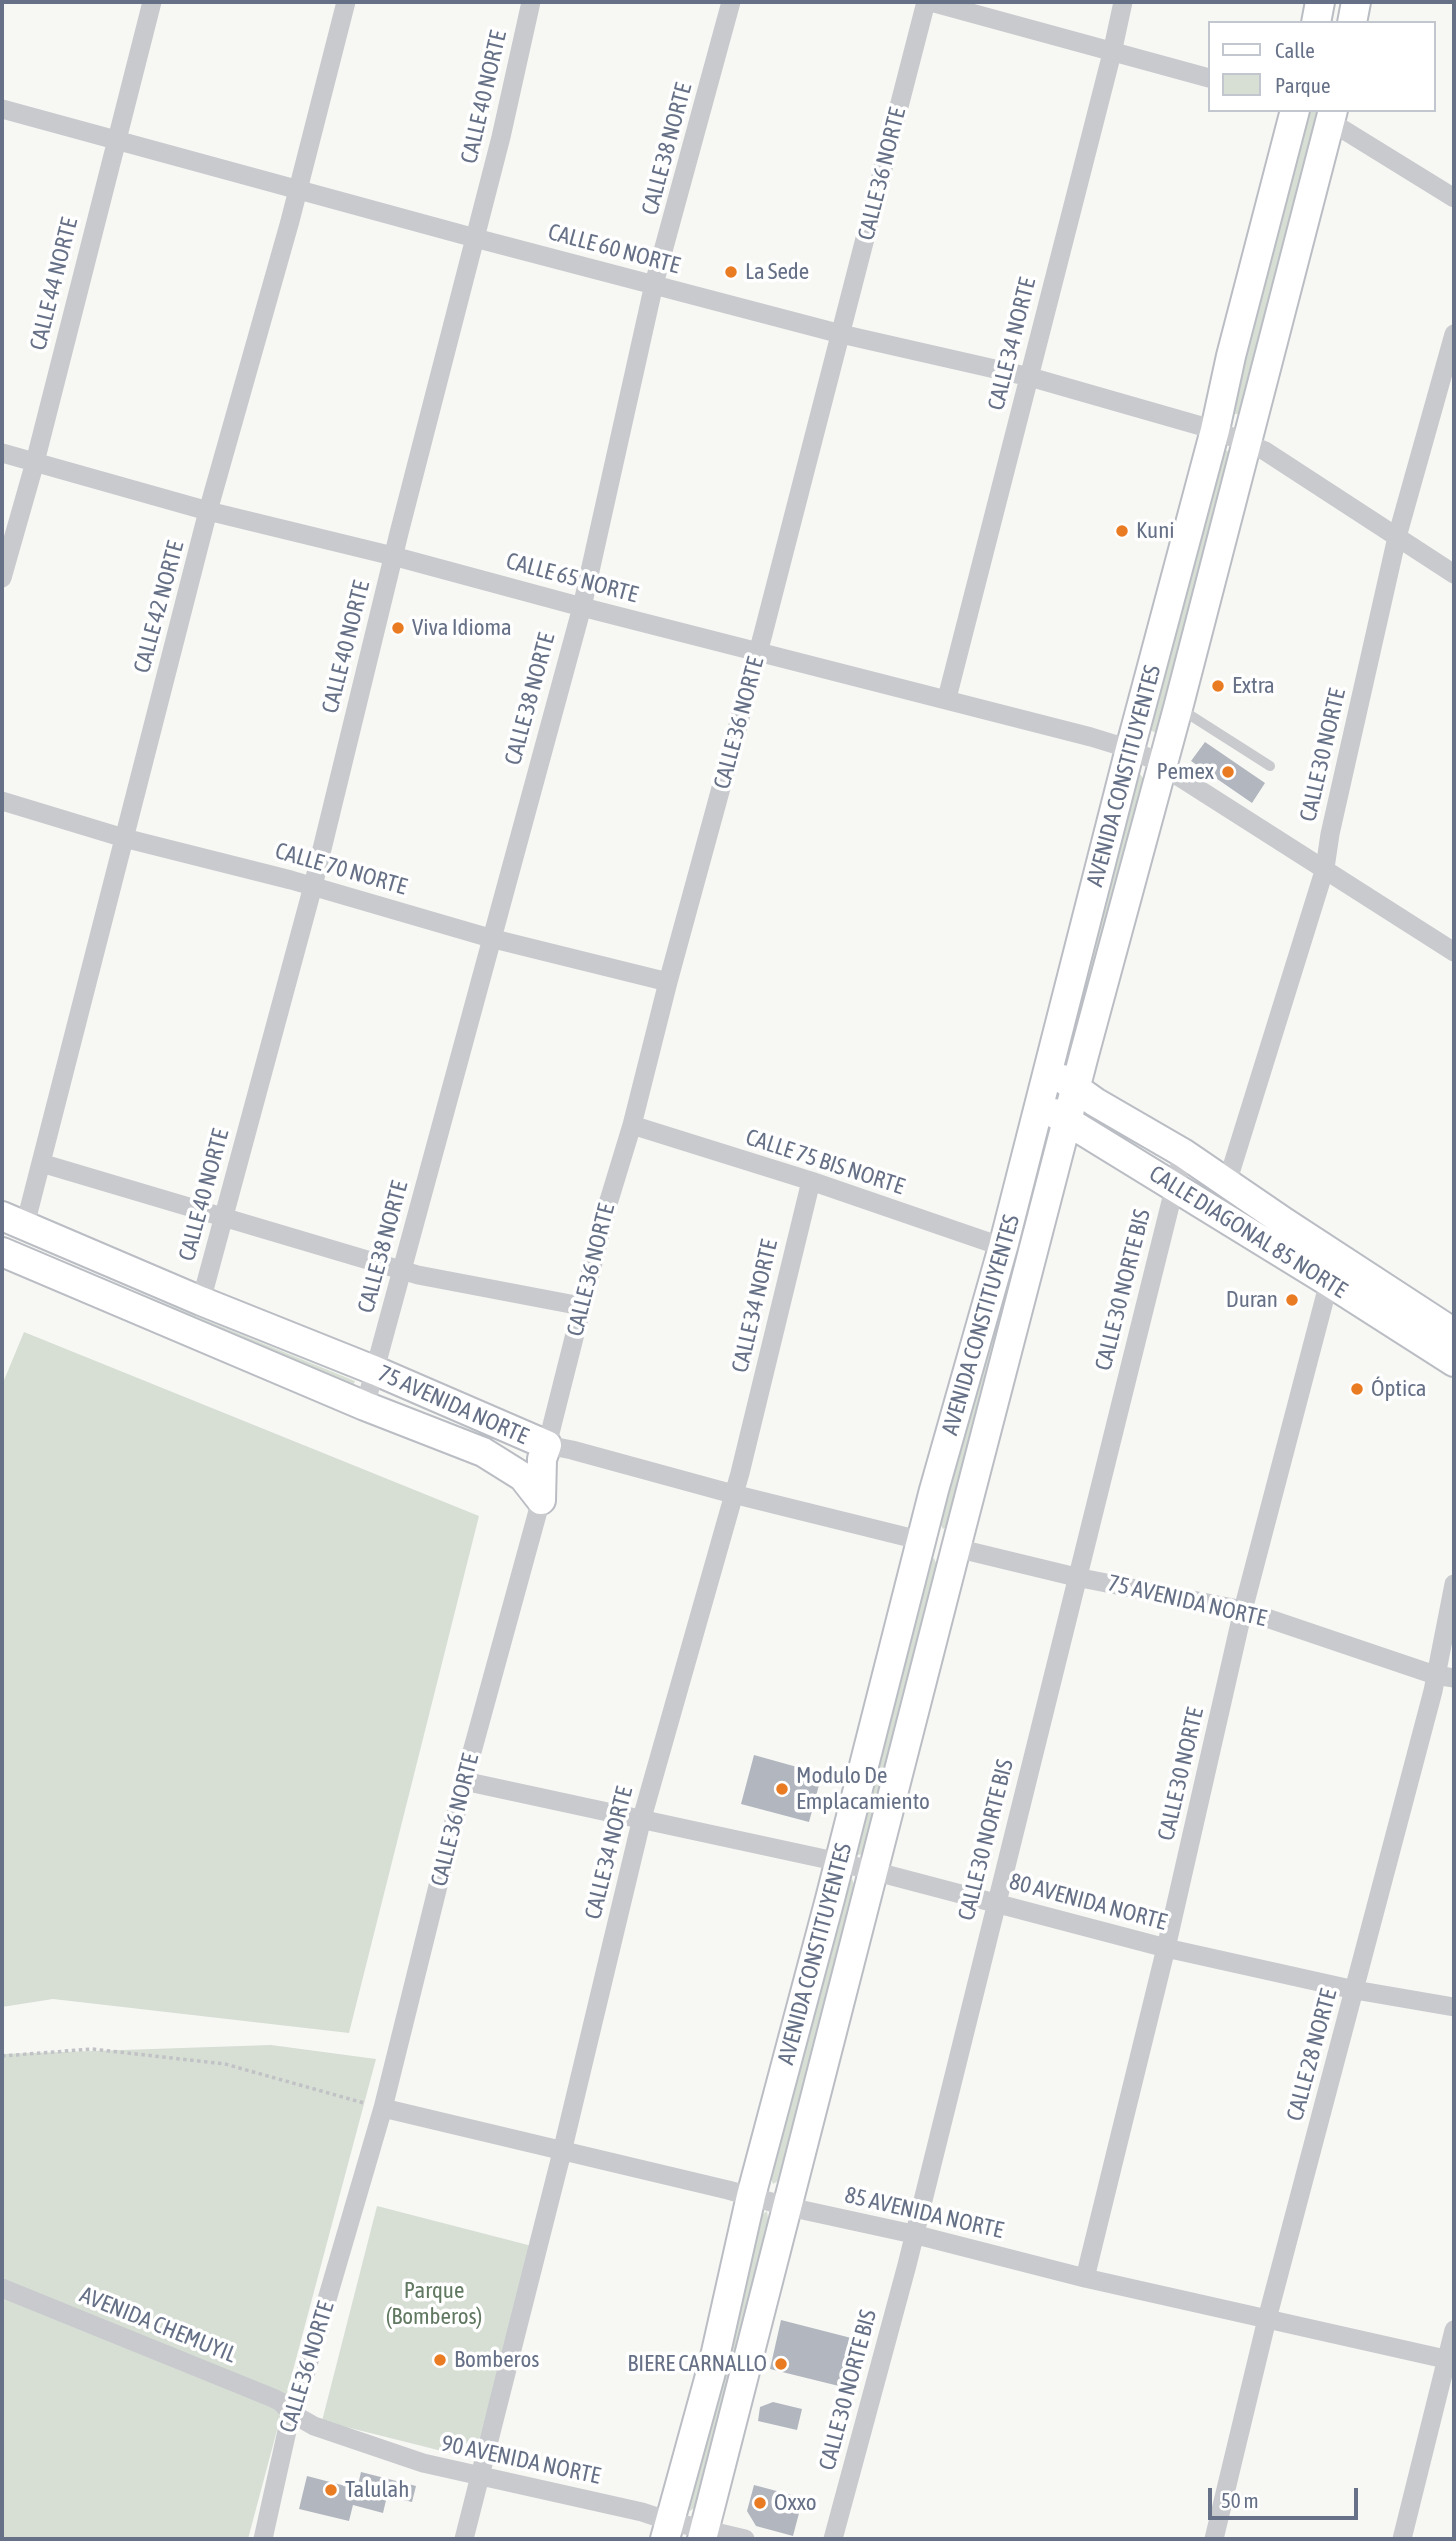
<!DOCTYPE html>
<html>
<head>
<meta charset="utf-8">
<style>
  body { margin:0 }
  #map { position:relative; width:1456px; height:2541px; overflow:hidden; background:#f7f8f4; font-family:"Asap Condensed",sans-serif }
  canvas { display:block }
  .frame { position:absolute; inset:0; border:4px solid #667187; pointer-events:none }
  .legend { position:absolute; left:1208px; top:21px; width:228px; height:91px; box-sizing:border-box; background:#fff; border:2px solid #c2c6cf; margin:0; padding:9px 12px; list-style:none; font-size:21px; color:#667187 }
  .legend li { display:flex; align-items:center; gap:14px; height:35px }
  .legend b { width:35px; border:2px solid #c2c6cf }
  .scale { position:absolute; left:1208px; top:2488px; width:150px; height:32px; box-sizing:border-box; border:4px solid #667187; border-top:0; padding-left:9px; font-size:21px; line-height:24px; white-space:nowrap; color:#667187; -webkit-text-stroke:5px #fff; paint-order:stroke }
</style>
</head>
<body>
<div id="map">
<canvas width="1456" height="2541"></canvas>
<div class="frame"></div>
<ul class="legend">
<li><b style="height:9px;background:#fff"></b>Calle</li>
<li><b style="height:19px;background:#d7dfd5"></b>Parque</li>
</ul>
<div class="scale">50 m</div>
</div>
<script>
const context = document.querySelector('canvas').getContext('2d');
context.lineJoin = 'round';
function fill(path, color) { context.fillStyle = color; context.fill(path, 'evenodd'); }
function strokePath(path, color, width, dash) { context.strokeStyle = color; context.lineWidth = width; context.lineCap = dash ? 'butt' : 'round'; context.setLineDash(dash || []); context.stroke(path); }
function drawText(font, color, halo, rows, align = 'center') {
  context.font = font + ' "Asap Condensed",sans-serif'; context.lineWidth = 7; context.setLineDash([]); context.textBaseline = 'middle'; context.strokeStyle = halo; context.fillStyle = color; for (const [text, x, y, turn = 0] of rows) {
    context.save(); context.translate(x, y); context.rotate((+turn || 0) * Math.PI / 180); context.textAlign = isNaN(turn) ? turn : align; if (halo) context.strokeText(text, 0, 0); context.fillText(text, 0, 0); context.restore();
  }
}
const green = new Path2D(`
  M1307 110H1320L1240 415 1229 412Z
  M1223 449 1235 454 1160 734 1149 730Z
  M1140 774 1145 781 1074 1055 1066 1058 1063 1048 1133 778Z
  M1049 1131 1053 1138 950 1525 943 1529 939 1522 1041 1133Z
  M2 1237 355 1381 353 1386 2 1242Z
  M24 1332 479 1516 349 2033 53 1999 2 2007V1385Z
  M934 1558 938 1568 865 1854 858 1855 855 1851 927 1566Z
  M852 1879 855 1886 781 2179 773 2184 770 2176 845 1882Z
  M271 2045 376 2059 248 2539H2V2054Z
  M377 2206 532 2246 474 2459 322 2421Z
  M767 2211 769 2225 699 2504 690 2511 688 2497 760 2216Z`);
const building = new Path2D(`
  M1205 742 1265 783 1252 803 1191 761Z
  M754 1755 822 1774 809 1822 741 1804Z
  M781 2320 859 2340 847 2388 770 2369Z
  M773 2402 802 2409 797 2430 758 2421 760 2407Z
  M361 2472 416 2486 412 2502 387 2496 383 2513 353 2505 349 2521 299 2509 307 2476 357 2489Z
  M754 2485 803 2498 793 2536 756 2526 747 2511Z`);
const path = new Path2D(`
  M2 2056 92 2049 225 2064 364 2103`);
const lane = new Path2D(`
  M1182 710 1270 766`);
const street = new Path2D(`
  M931 2 1209 78
  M2 109 475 238 841 334 1030 377 1215 430 1265 451 1454 574
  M1331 122 1454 198
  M2 453 208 511 393 556 582 607 1091 737 1130 749 1162 764 1181 778 1454 952
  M2 578 35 462 152 2
  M947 698 1112 53 1123 2
  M2 801 124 838 291 880 490 938 668 982
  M632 1125 811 1181 1003 1247
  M41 1163 418 1275 581 1306
  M1227 1183 1325 868 1330 834 1397 537 1454 334
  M25 1225 208 511 290 221 346 2
  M201 1301 313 886 399 533 501 137 531 2
  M365 1406 582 607 654 284 731 2
  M923 1541 733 1494 572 1450 547 1445 607 1207 632 1125 668 982 763 634 926 2
  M956 1548 1076 1577 1243 1610 1435 1675 1454 1678
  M464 1781 839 1862 1166 1948 1355 1990 1454 2007
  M383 2108 728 2190 789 2207 913 2234 1085 2278 1454 2361
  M1085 2278 1166 1948 1243 1610 1329 1282
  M2 2288 273 2398 281 2402 291 2413 314 2426 423 2463 642 2512 669 2521 745 2539
  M263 2539 291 2413 299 2395 383 2108 464 1781 541 1500
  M464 2539 562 2152 642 1818 740 1473 811 1181
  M833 2539 907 2265 1183 1153
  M1214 2539 1267 2319 1433 1691 1454 1584
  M1402 2539 1454 2330`);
const secondary = new Path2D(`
  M1316 23 1320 2
  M1352 23 1356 2
  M1063 1079 1095 1102 1183 1153 1284 1222 1454 1333
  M1054 1113 1329 1282 1454 1362
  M2 1216 201 1301 376 1371 547 1445 542 1459 541 1500
  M2 1252 365 1406 483 1452 523 1477 541 1500
  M665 2539 714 2361 751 2196 830 1899 934 1490 1003 1247 1130 749 1215 430 1231 356 1295 110
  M702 2539 956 1548 1084 1055 1178 708 1333 110`);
const markers = [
  [731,272,7,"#e97c23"],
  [1122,531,7,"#e97c23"],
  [398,628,7,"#e97c23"],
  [1218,686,7,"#e97c23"],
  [1228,772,7,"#e97c23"],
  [1292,1300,7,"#e97c23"],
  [1357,1389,7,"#e97c23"],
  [782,1789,7,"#e97c23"],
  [440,2360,7,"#e97c23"],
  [781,2364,7,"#e97c23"],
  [331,2490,7,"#e97c23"],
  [760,2503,7,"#e97c23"]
];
const streetNames = [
  ["CALLE 40 NORTE",484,97,-77],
  ["CALLE 38 NORTE",667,149,-75],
  ["CALLE 36 NORTE",882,174,-76],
  ["CALLE 60 NORTE",614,249,15],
  ["CALLE 44 NORTE",54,284,-76],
  ["CALLE 34 NORTE",1012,344,-76],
  ["CALLE 65 NORTE",572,578,15],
  ["CALLE 42 NORTE",159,607,-75],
  ["CALLE 40 NORTE",346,647,-76],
  ["CALLE 38 NORTE",530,699,-75],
  ["CALLE 36 NORTE",739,723,-75],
  ["CALLE 30 NORTE",1323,755,-77],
  ["AVENIDA CONSTITUYENTES",1124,776,-75],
  ["CALLE 70 NORTE",341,869,16],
  ["CALLE 75 BIS NORTE",825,1162,18],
  ["CALLE 40 NORTE",204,1195,-75],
  ["CALLE DIAGONAL 85 NORTE",1248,1232,32],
  ["CALLE 38 NORTE",383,1247,-75],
  ["CALLE 36 NORTE",591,1270,-76],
  ["CALLE 30 NORTE BIS",1123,1290,-76],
  ["CALLE 34 NORTE",755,1306,-77],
  ["AVENIDA CONSTITUYENTES",981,1325,-74],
  ["75 AVENIDA NORTE",453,1405,24],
  ["75 AVENIDA NORTE",1187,1601,13],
  ["CALLE 30 NORTE",1181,1774,-77],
  ["CALLE 36 NORTE",455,1820,-76],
  ["CALLE 30 NORTE BIS",986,1840,-76],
  ["CALLE 34 NORTE",609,1853,-76],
  ["80 AVENIDA NORTE",1088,1902,15],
  ["AVENIDA CONSTITUYENTES",815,1954,-75],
  ["CALLE 28 NORTE",1312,2055,-75],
  ["85 AVENIDA NORTE",924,2213,13],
  ["AVENIDA CHEMUYIL",158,2325,22],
  ["CALLE 36 NORTE",307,2367,-73],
  ["CALLE 30 NORTE BIS",848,2390,-75],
  ["90 AVENIDA NORTE",521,2460,12]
];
const poiNames = [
  ["La Sede",745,272],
  ["Kuni",1136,531],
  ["Viva Idioma",412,628],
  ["Extra",1232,686],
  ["Pemex",1214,772,"right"],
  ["Duran",1278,1300,"right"],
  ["Óptica",1371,1389],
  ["Modulo De",796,1776],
  ["Emplacamiento",796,1802],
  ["Bomberos",454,2360],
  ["BIERE CARNALLO",767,2364,"right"],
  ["Talulah",345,2490],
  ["Oxxo",774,2503]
];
const parkNames = [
  ["Parque",434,2291],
  ["(Bomberos)",434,2317]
];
fill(green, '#d7dfd5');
fill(building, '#b2b7bf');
strokePath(secondary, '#babdc3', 32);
strokePath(path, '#c1c2c5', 3.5, [3.5, 3.5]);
strokePath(lane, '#c8cace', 10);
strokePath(street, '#c8cace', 19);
strokePath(secondary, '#fff', 28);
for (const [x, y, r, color] of markers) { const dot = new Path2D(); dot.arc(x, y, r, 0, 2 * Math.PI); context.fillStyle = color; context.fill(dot); strokePath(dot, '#fff', 2.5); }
drawText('23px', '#667187', '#fff', streetNames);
drawText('23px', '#667187', '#fff', poiNames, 'left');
drawText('23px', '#617861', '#fff', parkNames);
</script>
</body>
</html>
